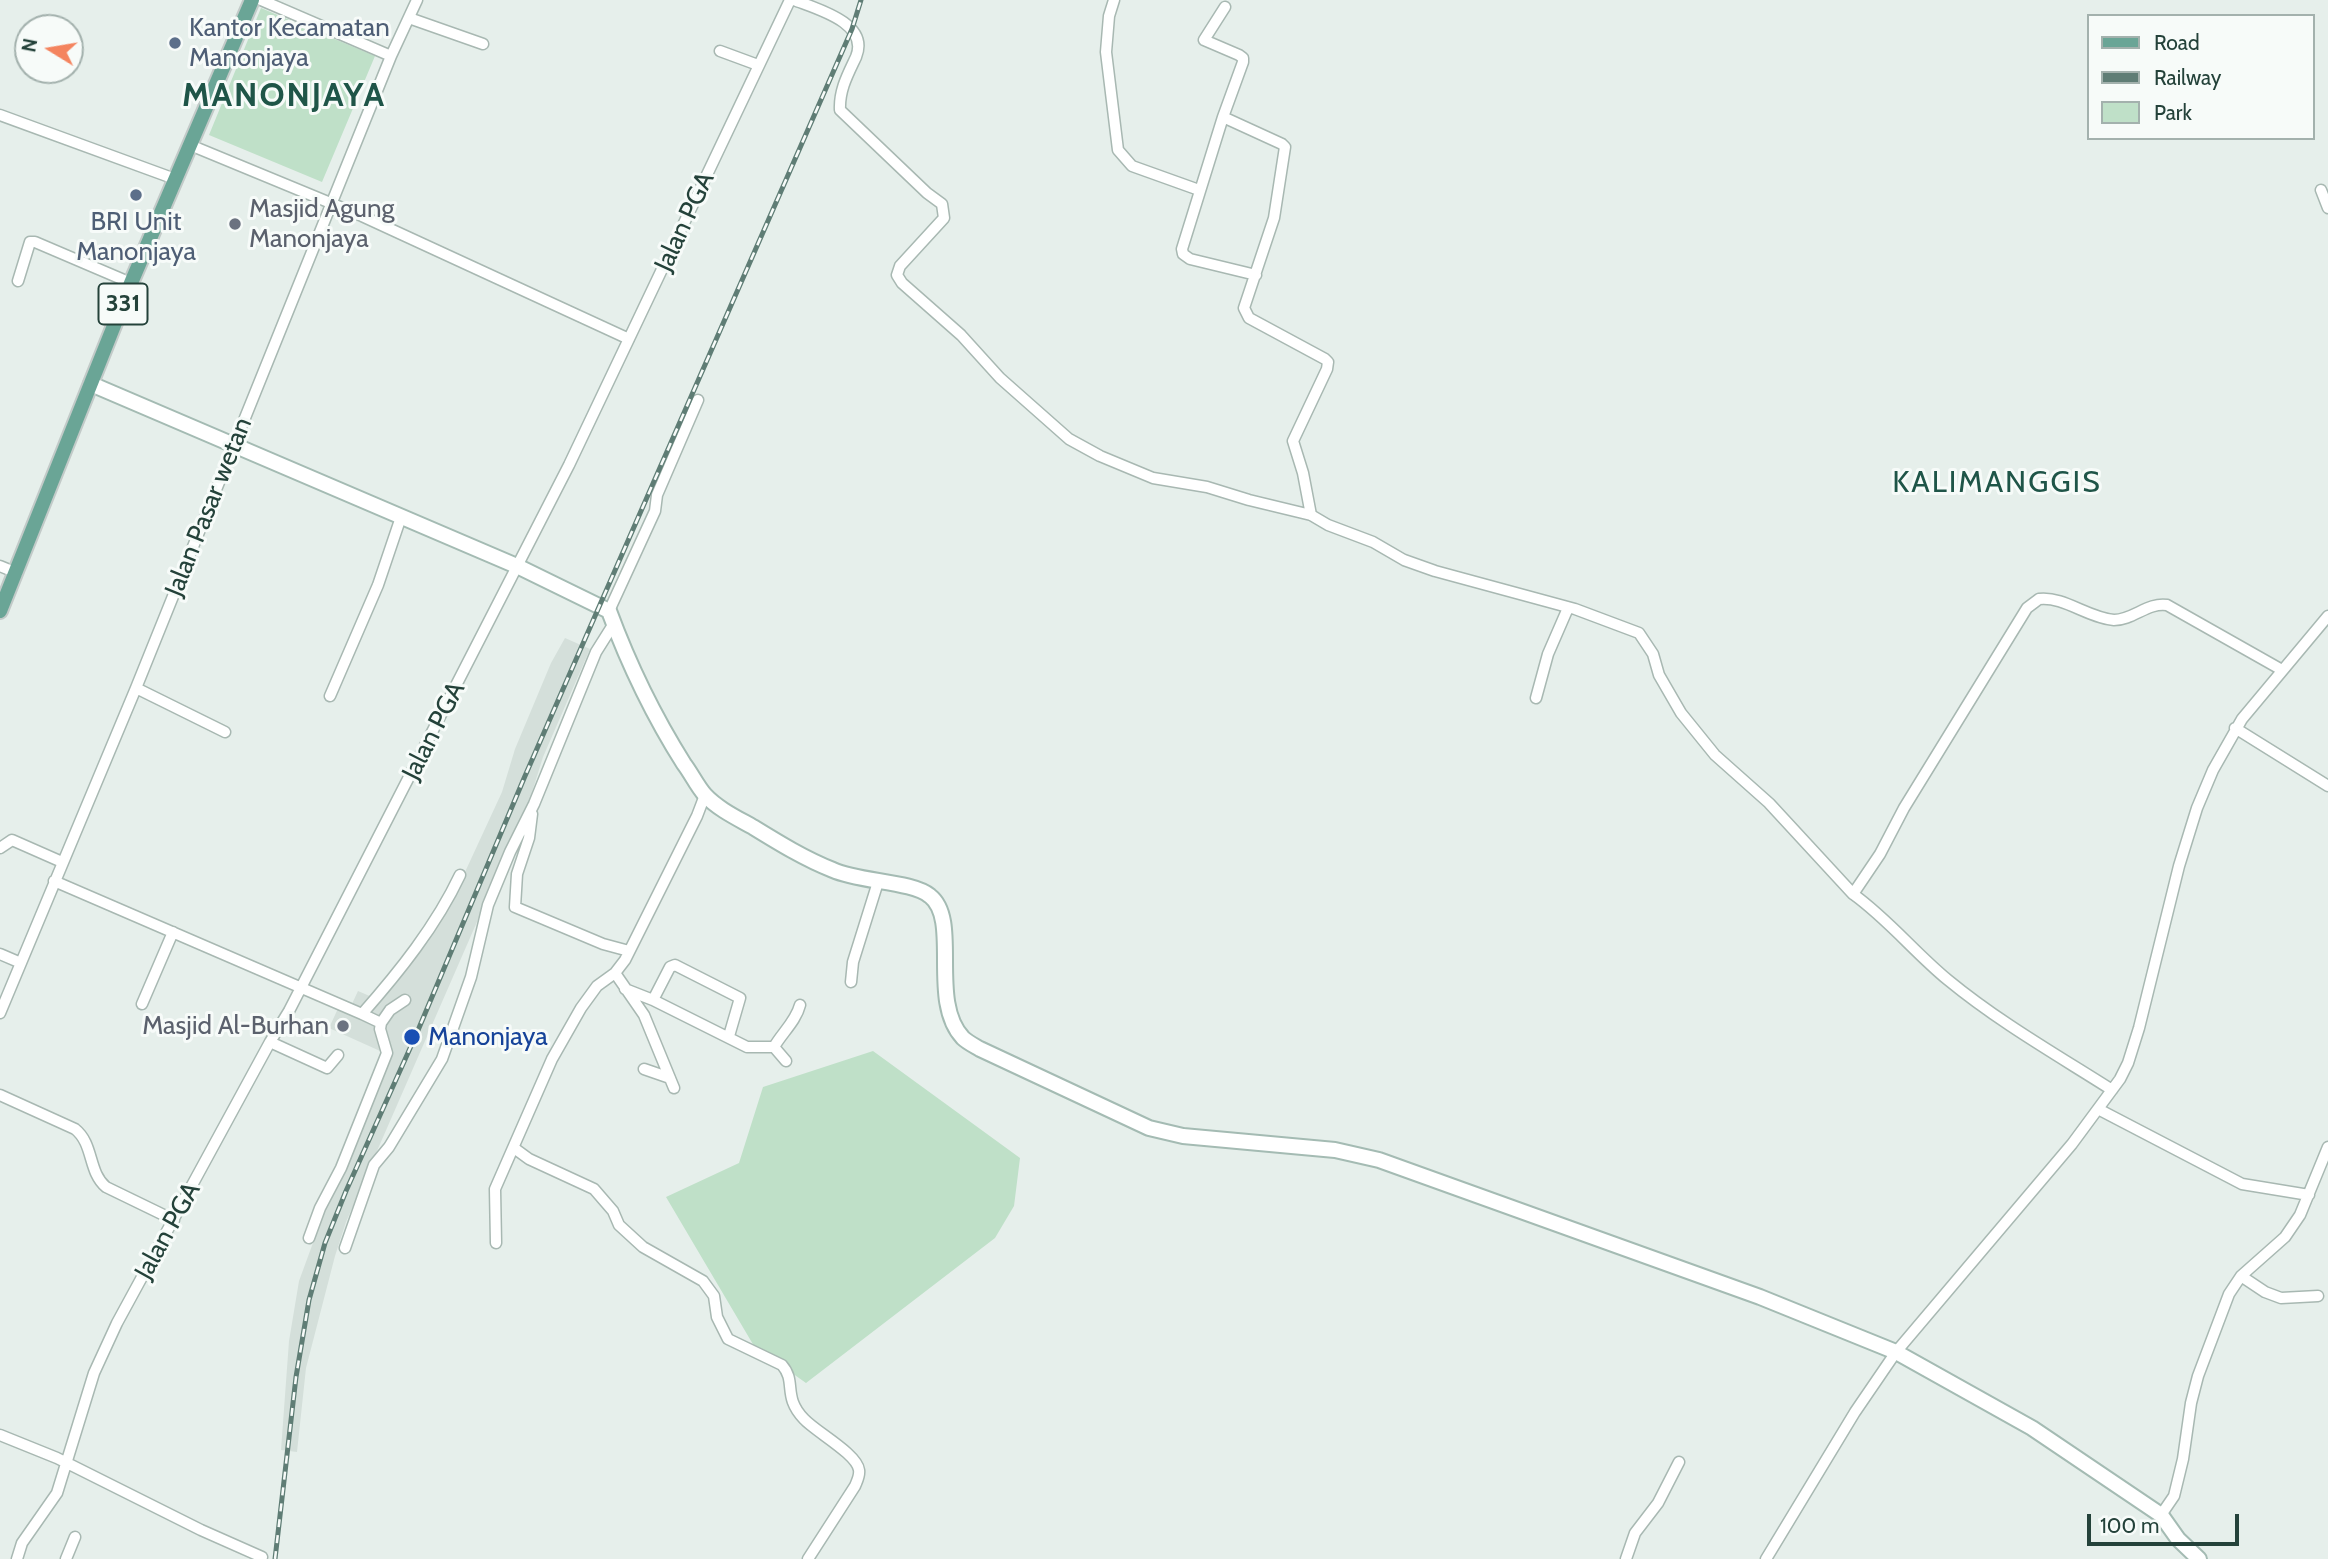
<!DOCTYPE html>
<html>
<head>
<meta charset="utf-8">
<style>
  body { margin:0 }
  #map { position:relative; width:2328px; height:1559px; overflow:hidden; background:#e6efeb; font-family:Cabin,sans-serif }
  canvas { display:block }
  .legend { position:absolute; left:2087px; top:14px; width:228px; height:126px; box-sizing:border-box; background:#f7fbf9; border:2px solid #a3b1ad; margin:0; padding:9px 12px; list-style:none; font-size:21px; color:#24423a }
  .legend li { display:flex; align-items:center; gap:14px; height:35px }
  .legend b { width:35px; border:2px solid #a3b1ad }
  .north { position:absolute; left:14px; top:14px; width:70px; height:70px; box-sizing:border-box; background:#f7fbf9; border:2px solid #a3b1ad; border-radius:50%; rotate:281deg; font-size:19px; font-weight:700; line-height:28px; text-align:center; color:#24423a }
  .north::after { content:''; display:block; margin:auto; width:24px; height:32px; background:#f4845f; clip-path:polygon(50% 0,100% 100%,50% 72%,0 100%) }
  .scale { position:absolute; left:2087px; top:1514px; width:152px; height:32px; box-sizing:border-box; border:4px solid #24423a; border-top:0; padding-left:9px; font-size:21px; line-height:24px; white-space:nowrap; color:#24423a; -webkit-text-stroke:5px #f7fbf9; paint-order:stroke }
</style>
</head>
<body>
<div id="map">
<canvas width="2328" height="1559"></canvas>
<ul class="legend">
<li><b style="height:9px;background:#6aa596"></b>Road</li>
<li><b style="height:9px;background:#5f7d75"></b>Railway</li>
<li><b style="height:19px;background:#bfe0c8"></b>Park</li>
</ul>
<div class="north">N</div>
<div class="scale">100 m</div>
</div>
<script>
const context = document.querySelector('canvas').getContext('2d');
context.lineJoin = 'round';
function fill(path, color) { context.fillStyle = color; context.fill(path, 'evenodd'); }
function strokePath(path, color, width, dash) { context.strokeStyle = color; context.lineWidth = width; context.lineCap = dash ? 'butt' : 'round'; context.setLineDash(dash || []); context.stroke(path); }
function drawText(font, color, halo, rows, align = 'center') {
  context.font = font + ' Cabin,sans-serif'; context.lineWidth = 6; context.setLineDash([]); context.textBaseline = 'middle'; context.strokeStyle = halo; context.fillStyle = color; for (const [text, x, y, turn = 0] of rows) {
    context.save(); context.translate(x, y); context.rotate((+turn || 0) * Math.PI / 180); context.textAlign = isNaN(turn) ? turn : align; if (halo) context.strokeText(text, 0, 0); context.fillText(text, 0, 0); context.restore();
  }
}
const built = new Path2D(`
  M565 638 590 649 543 757 528 805 346 1222 335 1256 306 1368 297 1452 281 1450 289 1341 299 1281 332 1191 389 1055 329 1028 341 1002 351 1006 358 991 379 1000 459 885 502 792 515 749 551 663Z`);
const green = new Path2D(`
  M261 8 375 56 322 182 209 135Z
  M873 1051 1020 1158 1014 1206 995 1238 806 1383 754 1346 666 1197 739 1163 763 1087Z`);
const minor = new Path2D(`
  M261 0 391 56
  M794 0C817 9 870 23 856 57 848 74 839 90 840 110L927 193 942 204 944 218 900 266 897 275 902 283 961 335 1000 378 1069 439 1100 456 1153 478 1207 487 1249 500 1311 515 1328 525 1373 542 1404 560 1435 571 1575 609 1639 633 1653 654 1659 675 1681 713 1715 755 1769 803 1853 894C1888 919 1915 953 1948 980 1999 1022 2057 1055 2112 1090
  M1114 0 1109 16 1106 52 1118 150 1132 166 1199 190
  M1225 7 1204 40 1239 55 1243 58V62L1223 117 1182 249 1183 254 1190 259 1256 275
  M409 18 483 44
  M720 51 758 65
  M0 115 175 179
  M1223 117 1282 144 1285 147 1274 218 1244 308 1249 318 1325 359 1328 362 1327 369 1293 441 1303 473 1311 515
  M190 145 362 216 629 339
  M2321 190 2328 208
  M18 281 30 242H35L131 283
  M0 566 17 573
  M609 611 655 511 657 495 698 400
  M136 688 225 732
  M330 696 378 585 401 517
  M1536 698 1548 654 1568 608
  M2235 728 2328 786
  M532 814 529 838 517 874 515 907 603 944 629 951
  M0 848 12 840 62 862
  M54 881 362 1014C399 972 436 926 460 875
  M1853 894 1880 854 1904 808 2027 608 2039 599C2064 596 2088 618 2114 620 2133 620 2148 602 2167 605L2282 670
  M0 954 21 963
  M615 973 644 1015 674 1088
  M851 982 853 962 878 882
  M625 989 653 1000 747 1047H774L786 1061
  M653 1000 670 967 675 965 740 998 729 1036
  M142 1004 173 932
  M0 1013 136 688 391 56 417 0
  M381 1023 390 1010 405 1000
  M270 1042 327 1068 338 1055
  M774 1047C782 1033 796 1021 800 1005
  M644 1069 670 1078
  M0 1095 75 1129C94 1144 88 1172 106 1187L174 1220
  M2098 1109 2242 1184 2309 1195
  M514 1148 529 1159 594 1189 613 1211 619 1225 643 1247 703 1281 714 1296 717 1317 728 1339 782 1365C797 1382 782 1396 804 1419 816 1432 857 1454 859 1470 860 1476 857 1481 855 1486L808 1559
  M309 1238 320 1208 341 1168 387 1053 380 1029 381 1023 362 1014
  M496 1243 495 1189 552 1059 581 1008 597 986 615 973 625 960 697 816 705 795
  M345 1248 374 1165 389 1147 442 1059 471 977 488 905 510 852 534 804 596 652 613 625
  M2241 1276 2265 1292 2281 1298 2318 1296
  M0 1435 57 1458 201 1530 262 1557
  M2161 1515 2174 1496 2183 1459 2191 1403 2198 1376 2229 1294 2241 1276 2285 1237 2300 1215 2328 1147
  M17 1559 22 1543 57 1493 94 1373 117 1323 270 1042 289 1011 569 465 790 0
  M66 1559 75 1537
  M1626 1559 1635 1533 1658 1503 1679 1462
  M1766 1559 1855 1412 1896 1352 2072 1144 2120 1079 2128 1063 2139 1028 2179 866 2197 808 2213 770 2242 719 2328 616`);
const secondary = new Path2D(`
  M91 384 519 567 609 611C629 665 653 715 684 764 691 773 697 786 705 795 718 809 737 818 753 827 779 843 805 859 833 870 859 882 912 881 930 896 961 920 928 1001 963 1038 967 1042 975 1046 980 1049L1149 1128 1183 1136 1335 1150 1379 1160 1760 1297 1896 1352 2032 1428 2161 1515 2178 1539 2199 1559`);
const primary = new Path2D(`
  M0 611 131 283 252 0`);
const rail = new Path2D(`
  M275 1559 296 1377 309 1300 325 1243 346 1191 416 1035 525 776 852 29 861 0`);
const markers = [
  [175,43,7,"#5c6f8a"],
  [136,195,7,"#5c6f8a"],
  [235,224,7,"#6b7280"],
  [343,1026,7,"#6b7280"],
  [412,1037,9,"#1a4fb4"]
];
const shields = [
  [123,304,49]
];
const shieldNames = [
  ["331",123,304]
];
const serviceNames = [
  ["Kantor Kecamatan",189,28],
  ["Manonjaya",189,58],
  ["BRI Unit",136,222,"center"],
  ["Manonjaya",136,252,"center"]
];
const worshipNames = [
  ["Masjid Agung",249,209],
  ["Manonjaya",249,239],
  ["Masjid Al-Burhan",329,1026,"right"]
];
const streetNames = [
  ["Jalan PGA",685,222,-65],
  ["Jalan Pasar wetan",209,507,-68],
  ["Jalan PGA",434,731,-63],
  ["Jalan PGA",168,1231,-61]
];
const transitNames = [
  ["Manonjaya",428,1037]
];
const quarterNames = [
  ["KALIMANGGIS",1997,483]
];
const districtNames = [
  ["MANONJAYA",284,96]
];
fill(built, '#d4dfda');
fill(green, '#bfe0c8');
strokePath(minor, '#a8b8b2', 13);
strokePath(secondary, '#a4bbb3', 18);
strokePath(primary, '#c2cac8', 18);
strokePath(minor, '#fff', 10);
strokePath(secondary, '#fff', 14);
strokePath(primary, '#6aa596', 14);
strokePath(rail, '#5f7d75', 5);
strokePath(rail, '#f7fbf9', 2.5, [8]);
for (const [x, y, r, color] of markers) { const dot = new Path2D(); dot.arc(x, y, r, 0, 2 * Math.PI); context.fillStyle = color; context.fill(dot); strokePath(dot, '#f7fbf9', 2.5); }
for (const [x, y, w] of shields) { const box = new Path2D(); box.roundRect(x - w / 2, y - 20.5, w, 41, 5); context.fillStyle = '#f7fbf9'; context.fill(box); strokePath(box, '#24423a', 2); }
drawText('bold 24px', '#24423a', null, shieldNames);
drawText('26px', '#4e5e75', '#f7fbf9', serviceNames, 'left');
drawText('26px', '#5b616d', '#f7fbf9', worshipNames, 'left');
drawText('26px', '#24423a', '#f7fbf9', streetNames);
drawText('26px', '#164399', '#f7fbf9', transitNames, 'left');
context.letterSpacing = '2px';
drawText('30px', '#1f5548', '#f7fbf9', quarterNames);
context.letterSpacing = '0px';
context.letterSpacing = '2px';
drawText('bold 33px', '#1f5548', '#f7fbf9', districtNames);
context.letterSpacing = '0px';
</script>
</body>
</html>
